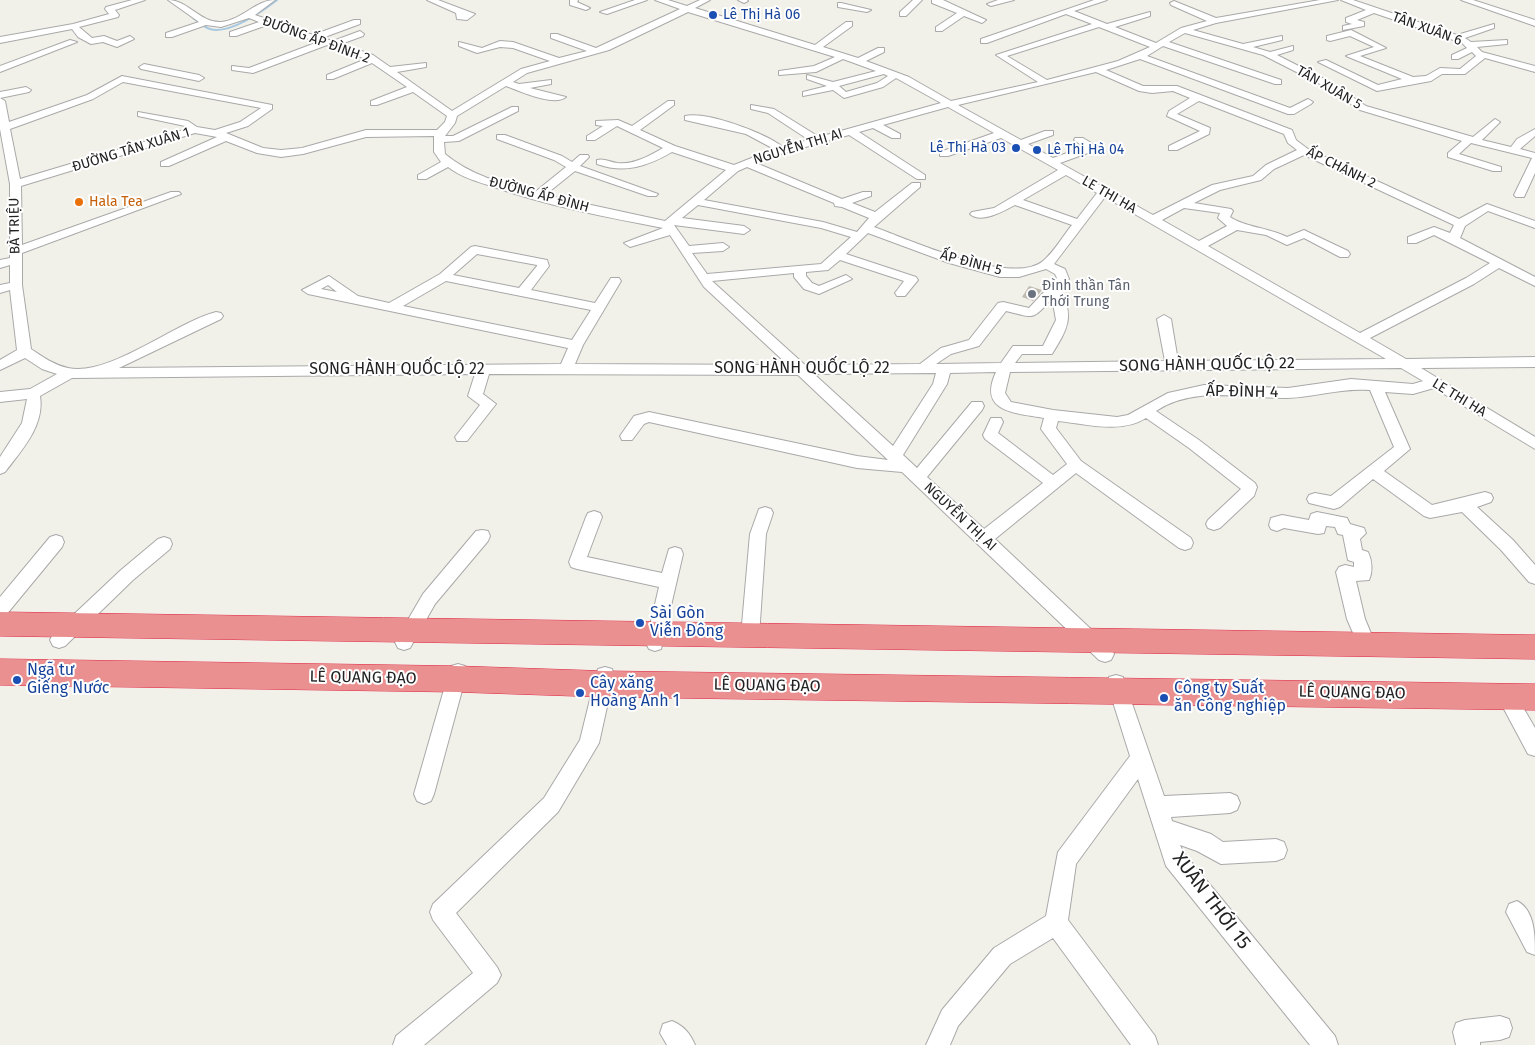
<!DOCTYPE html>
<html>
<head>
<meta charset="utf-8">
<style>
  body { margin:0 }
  canvas { display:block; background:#f2f1e9 }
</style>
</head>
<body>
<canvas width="1535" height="1045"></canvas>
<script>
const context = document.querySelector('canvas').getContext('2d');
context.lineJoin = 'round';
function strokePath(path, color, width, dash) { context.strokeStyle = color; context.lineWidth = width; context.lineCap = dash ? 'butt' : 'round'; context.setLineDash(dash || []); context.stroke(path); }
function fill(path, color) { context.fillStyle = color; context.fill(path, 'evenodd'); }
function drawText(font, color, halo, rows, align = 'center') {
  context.font = font + ' "Fira Sans",sans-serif'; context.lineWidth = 4; context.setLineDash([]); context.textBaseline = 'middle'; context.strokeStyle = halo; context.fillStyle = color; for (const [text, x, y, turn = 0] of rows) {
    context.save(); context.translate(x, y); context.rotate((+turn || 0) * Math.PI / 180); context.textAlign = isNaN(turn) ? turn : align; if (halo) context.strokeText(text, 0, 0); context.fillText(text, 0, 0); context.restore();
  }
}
const stream = new Path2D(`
  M191 16C197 21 203 27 210 29 229 35 263 11 277 0`);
const building = new Path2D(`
  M1029 286 1042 290 1033 301 1022 297Z`);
const minor = new Path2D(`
  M132 0H145L115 10 119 15 118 17 79 27 92 38 104 36 117 41 130 36 134 39 117 47 103 42 91 44 78 37 72 29 0 43V37L73 24 109 14 105 9 106 7Z
  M168 0C188 0 200 23 221 22 242 20 256 0 275 0L255 15 313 35 354 20H360V24L322 38 333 41 360 31 364 34 363 36 341 44 373 55 390 67 426 63V67L397 72 452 111 521 69 550 61 513 48 500 47 477 53 459 46V42L482 48 500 41 513 42 559 58 587 51 551 38V34H557L596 48 680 9 655 0H668L687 6 700 0H710L695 8 815 45 846 22H852V26L823 47 858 58 878 48H884V52L866 61 909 77 951 101 1038 82 996 55 1092 24 1066 14 987 43H981V39L1094 0H1107L1074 11 1107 24 1150 12V16L1115 27 1156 43 1181 28 1207 21 1171 5 1170 3 1174 1 1216 18 1320 0H1338L1216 23 1193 30 1243 44 1282 36V40L1253 47 1270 52 1293 46V50L1277 55 1330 82 1366 106 1473 137 1495 119 1500 122 1482 140 1511 147 1517 139 1535 129V136L1520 149 1535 153V173L1524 197H1516L1514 195 1532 158 1471 143 1459 154 1501 167V171H1493L1448 157V153L1462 141 1360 110 1324 86 1263 55 1185 33 1169 42 1281 80V84H1275L1163 46 1147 56 1290 108 1308 99 1313 102 1311 104 1294 114H1288L1140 59 1106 70 1143 86H1177L1292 130 1296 140 1308 149 1459 219 1487 204 1535 221V228L1488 211 1465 226 1460 238 1535 277V286L1499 268 1474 284 1370 338 1406 359 1535 357V367L1421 368 1535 437V449L1434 388 1413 394 1385 392 1410 449 1384 471 1432 505 1485 492 1491 494 1493 498 1491 502 1477 507 1513 540 1535 565V584L1529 582 1501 550 1462 512 1430 518 1424 516 1373 479 1340 507 1334 509 1309 503 1307 499 1309 495 1315 493 1331 496 1394 447 1370 390C1338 388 1317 397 1287 398 1243 399 1196 385 1156 411L1199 440 1255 483 1257 487 1254 496 1220 528 1214 530 1208 528 1206 524 1208 520 1241 489 1189 448 1146 418C1121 434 1086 424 1058 421L1056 428 1081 461 1191 538 1193 543 1191 548 1185 550 1179 548 1076 473 995 539 1111 648 1114 654 1111 660 1105 662 1099 660 902 472 857 468 649 422 644 424 632 440H622L620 436 634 416 649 412 857 456 888 460 798 375 489 374 483 394 496 404 467 441H457L455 437 480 405 468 396 475 374 72 378 40 396C45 425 22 450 5 472L0 474V457L22 423 27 399 0 402V392L30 389 57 374 42 369 25 358 0 370V360L17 350 10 290 0 293V285L10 283V265L0 268V260L10 258V184L0 129V98L5 101 9 122 87 95 122 76 272 105V109L248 126 226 133 263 148 281 150 302 148 366 130H437L445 122 447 116 413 92 377 105H371V101L407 87 372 63 333 79H327V75L366 59 327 45 253 73 232 70V66L249 68 318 42 267 25 236 36H230V32L259 22 249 18 221 27 206 25 172 37H166V33L199 22ZM688 12 835 57 814 66 779 71V75L816 72 843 59 876 71 833 82 807 75V79L827 86 803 92V96L833 90 844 98 883 87 896 78 941 103 819 137 774 109 751 105V109L768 113 809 140 783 147C765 133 707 111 685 116V120L746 134 774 149 734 165 675 146 640 130 674 105V101H668L632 126 618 120 596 121V125L603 126 587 136V140H595L617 126 663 148C649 156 634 165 617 163 610 162 604 158 597 160V164C625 174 648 166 672 152L726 170 665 221 545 195 575 171 648 196H656L658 194 580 166 589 157 588 155H580L572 162 562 156 505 135H497V139L554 160 566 167 535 192C503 184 470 175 445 154L444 142 459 141 518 111V107H512L453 136H445L455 123 457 116 506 86C520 91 554 107 566 97L530 88 551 84V80L519 84 513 82 527 73 609 50ZM1099 27 1150 47 1118 61 1047 80 1007 56ZM1096 72 1139 91 1152 93 1173 91 1190 98 1169 111 1167 116 1200 131 1169 146V150H1177L1209 134 1210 128 1177 114 1199 101 1284 134 1288 143 1297 150 1266 165 1253 176 1212 185 1153 215 1060 163 1096 150V146L1083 138H1075L1074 140 1084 147 1053 158 1028 144 1053 135V131H1045L1021 140 958 105ZM884 74 888 76 877 83 846 92 839 86ZM123 82 261 108 240 122 215 130 197 127 188 121 138 112V116L185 126 187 129 20 179 10 129 93 99ZM948 107 994 133 940 152V156H948L1001 138 1058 170 994 208 972 212 970 214C981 224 1004 211 1015 205L1072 225C1063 236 1054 252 1043 261 1012 287 908 239 874 227L920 187V183H912L875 212 852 203 871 196V192H863L842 199 756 163 773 156 849 135 917 179H925V175L859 132 873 128 892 138H900V134L883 125ZM195 133 217 137 161 162V166H169L226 141 257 153 281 157 303 154 366 137 434 136V152L441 162 418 175V179H426L448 167C461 177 478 182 494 187 548 206 606 217 663 228L624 243 630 247 670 235 704 287 788 365 575 364 583 345 621 281 619 278H611L595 303 531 290 549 266 547 260 475 246 471 247 440 274 389 303 358 296 329 276 302 290 308 294 568 348 561 364 119 368 221 319 223 316 221 313 216 312C174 323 109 377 68 368 54 365 43 357 31 349L22 285V253L181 194 179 192H171L22 245 21 186ZM1304 155 1454 225 1450 233 1434 227 1408 237V243H1416L1434 235 1490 263 1466 278 1360 333 1208 246 1237 230 1266 235 1287 245 1304 238 1340 257H1348L1350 254 1348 251 1308 232 1304 230 1287 237C1270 228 1244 227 1230 217L1233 211 1231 209 1194 203 1220 190 1261 180 1274 169ZM747 167 834 203 835 206 842 207 869 218 857 232 823 222 704 200 738 171ZM1066 175 1097 193 1077 219 1023 200ZM1105 197 1386 359 1178 361 1171 319 1164 315 1157 319 1165 361 1015 363 1022 354H1052C1068 328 1074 318 1061 289L1069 279 1065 269 1054 264ZM698 205 821 228 851 237 821 264 707 274 692 253 723 251 729 247 723 243 689 246 674 225 744 234 750 230 744 226 682 218ZM1184 208 1220 213 1218 218 1227 226 1199 241 1162 220ZM868 233 949 263 1000 277H1019L1046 269 1055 274 1057 278 1029 308 1003 302 998 303 969 340 941 348 920 364 805 365 712 281 794 273V277L804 289 819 294 852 279 846 275 819 286 812 283 806 276V272L828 270 840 260 904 281 895 293 897 296H905L918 280 916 277 846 254ZM477 254 537 265V266L519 288 453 275ZM446 281 591 310 572 340 403 306ZM328 285 337 292 321 289ZM1052 298 1056 320 1043 346H1013L1001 363 936 364 951 354 979 346 1006 311C1035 318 1032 321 1052 298ZM1401 368 1423 381 1413 384 1351 379 1288 388 1204 385 1168 393 1128 415 1117 417 1053 410 1011 402 1005 393 1010 372ZM996 372C977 413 1017 413 1044 418L1041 429 1067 464 1053 475 998 433 1003 422 1001 418H991L983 435 985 439 1043 483 984 529 927 477 982 410 984 406 982 402H972L917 468 903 455 947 384 950 373ZM936 373 933 384 893 446 814 374Z
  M427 0H438L475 14 467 20 457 19 456 13Z
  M570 0H578L577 2 590 8 586 10 570 5Z
  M635 0H647L607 14 600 12Z
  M738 0H747L748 1 744 3Z
  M913 0H922L906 16H900V12Z
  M932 0H943L986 20 982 23 964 16 942 31H936V27L957 13 932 3Z
  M998 0H1014L991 6 987 4Z
  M1341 0H1353L1457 35 1494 24V28L1465 38 1471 42 1507 40V44L1477 47 1482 52 1535 66V72L1485 58 1465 74H1442L1431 81 1377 91 1318 62 1326 60 1378 85 1402 79 1346 56 1374 47 1350 36 1330 41 1327 40V36L1351 30 1386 48 1360 56 1413 77 1426 76 1440 68 1460 69 1476 56 1472 52 1458 59H1452V55L1467 48 1462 43 1374 13 1357 20 1364 22V26L1343 30V26L1352 24 1346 22V18L1366 10Z
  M1461 0H1473L1535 20V26Z
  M841 3 871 10 867 12 838 7V3Z
  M70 40 77 42 0 72V66Z
  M144 64 199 75 204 78 199 81 141 69 139 67Z
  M26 87 31 90 29 92 0 98V92Z
  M765 507 771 509 773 513 766 534 759 636 756 641 750 644 744 641 741 636 750 534 759 509Z
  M594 511 600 513 602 517 587 557 662 573 669 549 675 547 681 549 683 554 661 649 655 651 649 649 646 643 659 587 577 569 571 567 569 562 586 517 588 513Z
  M1317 512 1347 518 1350 524 1364 528 1366 533 1360 539 1362 550 1368 552C1372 560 1373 572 1369 580L1356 581 1365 619 1375 643 1372 649 1366 651 1360 649 1347 619 1336 572 1339 567 1345 565 1354 567V562L1348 560 1343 535 1338 534 1335 527 1326 526 1324 533 1318 534 1284 528 1277 531 1271 529 1269 525 1271 518 1282 515 1309 520 1311 514Z
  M482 530 488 531 490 536 488 541 435 604 410 648 404 650 398 648 395 642 423 594 476 531Z
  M56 535 62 537 64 542 62 547 6 615 0 617V597L50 537Z
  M164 537 170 539 172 544 170 549 133 580 65 646 59 648 53 646 50 640 53 634 121 570 158 539Z
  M458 664 465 666 467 672 434 794 431 801 424 804 417 801 414 794 449 672 451 666Z
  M605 667 612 669 614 675 599 743 558 812 456 913 497 967 501 975 497 983 424 1045H393L396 1036 473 973 433 920 430 912 433 904 544 798 580 740 596 675 598 669Z
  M1116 675 1123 677 1125 683 1164 796 1230 793 1237 796 1240 803 1237 810 1230 813 1171 817 1172 821 1211 834 1223 842 1276 839 1284 842 1287 850 1284 858 1276 861 1221 864 1197 851 1180 845 1183 852 1335 1036 1338 1045H1310L1166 866 1138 779 1076 864 1068 920 1155 1036 1158 1045H1131L1053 938 1010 964 958 1026 950 1045H926L942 1010 994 948 1046 916 1058 852 1130 756 1107 683 1109 677Z
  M1506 687 1513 690 1535 728V756L1528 754 1497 696 1499 690Z
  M1517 901C1535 910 1535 936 1535 955L1527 952 1506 912 1509 904Z
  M1500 1016 1509 1019 1512 1028 1509 1037 1500 1040 1480 1042V1045H1456L1453 1032 1456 1023 1465 1020Z
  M672 1021C684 1026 690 1033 695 1045H667L660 1033 663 1024Z`);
const highway = new Path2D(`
  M0 612 1535 635V659L0 636Z
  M0 659 456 666 604 671 1535 684V710L604 697 456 692 0 685Z`);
const markers = [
  [713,15,5,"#1a4fb4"],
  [1016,148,5,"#1a4fb4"],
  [1037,150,5,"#1a4fb4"],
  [79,202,5,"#e8710a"],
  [1032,294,5,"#6b7280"],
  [640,623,5,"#1a4fb4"],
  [17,680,5,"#1a4fb4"],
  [580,693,5,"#1a4fb4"],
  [1164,698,5,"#1a4fb4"]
];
const farTransitnames = [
  ["Lê Thị Hà 06",723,15],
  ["Lê Thị Hà 03",1006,148,"right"],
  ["Lê Thị Hà 04",1047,150]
];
const farStreetnames = [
  ["TÂN XUÂN 6",1427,29,20],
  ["ĐƯỜNG ẤP ĐÌNH 2",316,40,20],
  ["TÂN XUÂN 5",1329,88,30],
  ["NGUYỄN THỊ AI",798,147,-17],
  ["ĐƯỜNG TÂN XUÂN 1",131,150,-17],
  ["ẤP CHÁNH 2",1341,168,26],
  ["ĐƯỜNG ẤP ĐÌNH",539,195,15],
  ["LE THI HA",1109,195,30],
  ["BÀ TRIỆU",15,226,-91],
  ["ẤP ĐÌNH 5",971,263,15],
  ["LE THI HA",1459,398,31],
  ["NGUYỄN THỊ AI",960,517,43]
];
const farFoodnames = [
  ["Hala Tea",89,202]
];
const farWorshipnames = [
  ["Đình thần Tân",1042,286],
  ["Thới Trung",1042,302]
];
const streetNames = [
  ["SONG HÀNH QUỐC LỘ 22",1207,365,-1],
  ["SONG HÀNH QUỐC LỘ 22",802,369],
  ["SONG HÀNH QUỐC LỘ 22",397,370],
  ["ẤP ĐÌNH 4",1242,392,1],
  ["LÊ QUANG ĐẠO",363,678,1],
  ["LÊ QUANG ĐẠO",767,686,1],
  ["LÊ QUANG ĐẠO",1352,693,1]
];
const transitNames = [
  ["Sài Gòn",650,614],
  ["Viễn Đông",650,632],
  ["Ngã tư",27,671],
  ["Giếng Nước",27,689],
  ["Cây xăng",590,684],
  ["Hoàng Anh 1",590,702],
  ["Công ty Suất",1174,689],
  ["ăn Công nghiệp",1174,707]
];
const nearStreetnames = [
  ["XUÂN THỚI 15",1211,901,53]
];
strokePath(stream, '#a9c9e0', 2);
fill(building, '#bfbab2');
strokePath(minor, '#a9a9a9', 2);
strokePath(highway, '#e02643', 1);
fill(minor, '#fff');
fill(highway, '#ea9090');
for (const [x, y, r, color] of markers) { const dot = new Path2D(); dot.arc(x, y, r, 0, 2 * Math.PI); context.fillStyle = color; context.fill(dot); strokePath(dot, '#fff', 2); }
drawText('14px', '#164399', '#fff', farTransitnames, 'left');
drawText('14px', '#222', '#fff', farStreetnames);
drawText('14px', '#c56008', '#fff', farFoodnames, 'left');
drawText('14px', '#5b616d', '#fff', farWorshipnames, 'left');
drawText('16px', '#222', '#fff', streetNames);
drawText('16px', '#164399', '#fff', transitNames, 'left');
drawText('19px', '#222', '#fff', nearStreetnames);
</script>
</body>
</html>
